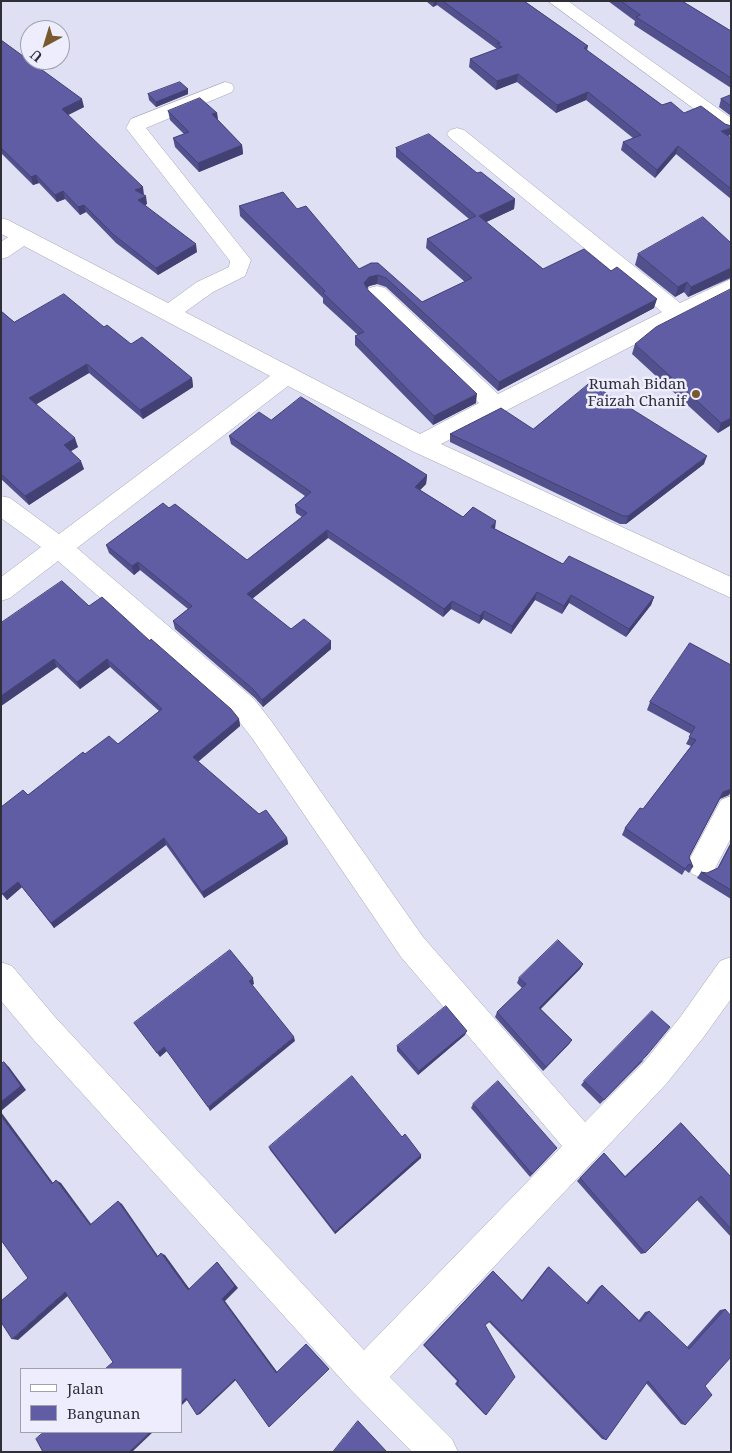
<!DOCTYPE html>
<html>
<head>
<meta charset="utf-8">
<style>
  body { margin:0 }
  #map { position:relative; width:732px; height:1453px; overflow:hidden; background:#dfe0f4; font-family:"Noto Serif",serif }
  canvas { display:block }
  .frame { position:absolute; inset:0; border:2px solid #2f3037; pointer-events:none }
  .legend { position:absolute; left:20px; top:1368px; width:162px; height:65px; box-sizing:border-box; background:#ededfe; border:1px solid #a1a1ae; margin:0; padding:6px 9px; list-style:none; font-size:15px; color:#2f3037 }
  .legend li { display:flex; align-items:center; gap:10px; height:25px }
  .legend b { width:25px; border:1px solid #a1a1ae }
  .north { position:absolute; left:20px; top:20px; width:50px; height:50px; box-sizing:border-box; background:#ededfe; border:1px solid #a1a1ae; border-radius:50%; rotate:219deg; font-size:14px; font-weight:700; line-height:20px; text-align:center; color:#2f3037 }
  .north::after { content:''; display:block; margin:auto; width:18px; height:22px; background:#77592d; clip-path:polygon(50% 0,100% 100%,50% 72%,0 100%) }
</style>
</head>
<body>
<div id="map">
<canvas width="732" height="1453"></canvas>
<div class="frame"></div>
<ul class="legend">
<li><b style="height:6px;background:#fff"></b>Jalan</li>
<li><b style="height:14px;background:#605da5"></b>Bangunan</li>
</ul>
<div class="north">U</div>
</div>
<script>
const context = document.querySelector('canvas').getContext('2d');
context.lineJoin = 'round';
function strokePath(path, color, width, dash) { context.strokeStyle = color; context.lineWidth = width; context.lineCap = dash ? 'butt' : 'round'; context.setLineDash(dash || []); context.stroke(path); }
function fill(path, color) { context.fillStyle = color; context.fill(path, 'evenodd'); }
function drawText(font, color, halo, rows, align = 'center') {
  context.font = font + ' "Noto Serif",serif'; context.lineWidth = 5; context.setLineDash([]); context.textBaseline = 'middle'; context.strokeStyle = halo; context.fillStyle = color; for (const [text, x, y, turn = 0] of rows) {
    context.save(); context.translate(x, y); context.rotate((+turn || 0) * Math.PI / 180); context.textAlign = isNaN(turn) ? turn : align; if (halo) context.strokeText(text, 0, 0); context.fillText(text, 0, 0); context.restore();
  }
}
const street = new Path2D(`
  M548 1H568L731 118V133L724 131Z
  M225 82 232 84 234 88 232 92 146 128 251 260 245 276 213 292 185 312 420 434 479 403 369 298 366 293 369 288 377 286 385 288 498 394 662 312 450 138 447 134 450 130 457 128 464 130 680 303 731 279V295L441 444 731 577V598L412 451 288 386 77 548 254 699 272 722 423 937 585 1122 645 1061 681 1016 720 961 731 957V999L703 1038 667 1083 390 1377 452 1439 458 1452H412L351 1390 33 1039 1 1001V962L12 966 55 1017 364 1350 562 1146 401 957 252 738 234 715 58 561 10 598 1 601V577L41 547 1 518V496L10 498 59 534 270 376 24 246 8 257 1 259V242L8 237 1 234V218L8 220 168 303 197 282 229 267 230 261 126 128 131 119Z
  M731 796V838L712 874 702 878 692 874 687 864 721 800Z`);
const wall = new Path2D(`
  M426 1H524L588 46 587 51 662 105 684 113 731 138V199L676 154 655 178 621 150 623 142 633 138 586 100 556 113 517 82 496 90 469 67 470 59 497 49 437 5 433 7Z
  M608 1H682L731 31V88L634 25 635 21Z
  M1 40 84 107 68 115 144 195 147 204 145 205 197 252 158 275 116 243 86 212 80 215 65 199 57 202 39 183 33 185 1 153Z
  M188 89V94L156 107 149 100 148 94Z
  M731 95V116L719 107 721 99Z
  M168 111 217 113 218 120 242 145 243 154 199 172 175 147 173 138 184 134 170 120Z
  M396 148 477 173 515 199 514 209 486 222 543 269 654 308 498 391 386 287 377 284 369 286 367 288 368 290 476 403 433 425 355 345V336L358 335 323 303V298L240 216 239 206 297 209 359 269 371 263 422 302 465 282 426 248 427 239 469 219 396 157Z
  M731 243V278L688 297 684 292 675 297 635 265 638 254Z
  M1 311 14 322 104 327 131 344 192 378 193 387 143 419 89 373 36 404 78 447 71 451 84 469 29 505 1 479Z
  M635 344 731 425 718 433 632 354Z
  M271 420 427 475 426 484 420 490 463 517 495 529 563 564 654 597 651 605 626 637 569 603 562 614 535 600 511 634 483 619 479 624 451 609 443 617 328 538 252 599 291 629 331 641V649L263 707 255 698 175 629 173 621 188 609 140 570 134 575 109 553 106 545 169 508 247 560 302 517 296 513 295 505 305 496 231 444 229 436Z
  M533 429 704 464 626 524H620L450 442V434Z
  M89 606 150 641 239 719 240 726 198 762 287 838 288 844 204 898 166 845 54 928 22 887 7 900 1 893V807L28 795 85 754 118 744 159 711 110 667 80 689 57 667 1 706V623Z
  M690 643 729 795 720 799 689 857 693 867 689 873 685 870 682 875 622 835 625 828 643 809 691 746 686 744 691 734 647 710 650 702Z
  M731 842V899L697 878 701 872 707 873 717 869Z
  M583 964 580 969 541 1009 572 1040 569 1044 543 1071 495 1017 497 1012 522 988 517 983 519 978Z
  M465 1035 418 1075 397 1051V1046Z
  M644 1060 600 1104 581 1085 584 1081Z
  M473 1104 557 1148 530 1177 471 1108Z
  M681 1123 731 1177V1237L697 1200 645 1253 641 1254 577 1181 604 1153 625 1176Z
  M269 1147 421 1155V1158L335 1234 270 1150Z
  M549 1267 586 1303 599 1287 602 1285 639 1320 645 1312 649 1311 687 1347 720 1310 725 1309 705 1386 685 1425 681 1424 646 1383 606 1440 602 1439 489 1322 485 1325 486 1415 484 1414 455 1384 457 1381 423 1345 493 1271 522 1300 547 1268Z`);
const shadedWall = new Path2D(`
  M434 1H437V5L433 7Z
  M518 74 517 82 496 90 497 81Z
  M188 89V94L156 107V102Z
  M588 92 586 100 556 113 557 105Z
  M82 99 84 107 64 117 62 109Z
  M217 113 218 122 212 114Z
  M731 128V135L719 139 721 131Z
  M242 145 243 154 199 172 198 163Z
  M678 146 676 154 655 178 657 170Z
  M36 175 39 183 33 185 31 177Z
  M143 187 144 195 137 198 135 190Z
  M63 191 65 199 57 202 55 195Z
  M146 196 147 204 140 207 138 200Z
  M515 199 514 209 478 226 479 216Z
  M84 205 86 212 80 215 78 207Z
  M196 244 197 252 158 275 156 268Z
  M731 268 730 277 688 297 691 287Z
  M378 275 377 284 369 286 364 292V283L369 277Z
  M687 282 684 292 675 297 678 287Z
  M657 299 654 308 498 391 499 382Z
  M87 364 89 373 32 407 29 398Z
  M192 378 193 387 143 419 140 410Z
  M477 394 476 403 433 425 434 416Z
  M731 418V425L718 433 721 423Z
  M75 438 78 447 66 454 64 445Z
  M707 456 704 464 626 524 628 516Z
  M81 461 84 469 29 505 25 496Z
  M427 475 426 484 414 496 415 487Z
  M496 521 495 529 491 527Z
  M327 530 328 538 248 602 247 594Z
  M138 562 140 570 134 575 132 566Z
  M537 592 535 600 511 634 512 626Z
  M571 595 569 603 562 614 564 606Z
  M654 597 651 605 626 637 629 629Z
  M452 601 451 609 443 617 444 609Z
  M484 611 483 619 479 624 480 616Z
  M331 641V649L263 707 262 700Z
  M54 659 57 667 1 706V696Z
  M107 659 110 667 80 689 77 682Z
  M239 719 240 726 195 764 193 757Z
  M731 789V792L729 795 719 799 723 792Z
  M164 838 166 845 54 928 51 923Z
  M287 838 288 844 204 898 202 892Z
  M18 882 22 887 7 900 3 894Z
  M583 964 580 969 537 1012 539 1008Z
  M253 978 254 984 251 986 249 981Z
  M467 1031 465 1035 418 1075 419 1071Z
  M294 1037 295 1041 210 1111 208 1107Z
  M572 1040 569 1044 543 1071 546 1067Z
  M164 1047 167 1051 160 1057 157 1053Z
  M4 1062 9 1067 26 1090 1 1111Z
  M1 1112 56 1187 52 1184 1 1116Z
  M421 1155V1158L335 1234V1232Z
  M56 1180 61 1183 94 1228 90 1225Z
  M118 1201 122 1204 160 1259 157 1257Z
  M161 1253 165 1255 191 1291 188 1290Z
  M217 1262 219 1264 238 1288 225 1301 278 1373H276L222 1299Z
  M65 1292 70 1294 18 1340 12 1339Z
  M307 1345 329 1369 269 1427Z
  M235 1379H237L200 1414 197 1415Z
  M186 1398H189L181 1406V1403Z
  M150 1432H153L132 1452H129Z`);
const building = new Path2D(`
  M443 1H524L588 46 584 48 662 105 671 102 684 113 701 106 725 124 731 126V128L721 131 731 138V189L678 146 657 170 623 142 641 135 588 92 557 105 518 74 497 81 470 59 502 47 497 44 500 43Z
  M621 1H682L731 31V78L636 17 640 15Z
  M1 40 82 99 62 109 143 187 135 190 146 196 138 200 196 244 156 268 114 235 84 205 78 207 63 191 55 195 36 175 31 177 1 148Z
  M180 82 188 89 156 102 148 94Z
  M731 95V106L721 99Z
  M200 98 217 113 212 114 242 145 198 163 173 138 189 132 168 111Z
  M429 134 477 173 481 172 515 199 479 216 543 269 584 249 611 271 617 267 657 299 499 382 386 278 378 275 369 277 364 283 368 290 477 394 434 416 355 336 364 332 323 293 325 291 239 206 283 192 297 209 306 206 359 269 371 263H378L422 302 472 278 427 239 476 216 396 148Z
  M703 217 731 243V268L691 287 687 282 678 287 638 254Z
  M731 289V418L721 423 635 344 656 327Z
  M64 294 104 327 107 325 131 344 142 337 192 378 140 410 87 364 29 398 75 438 64 445 81 461 25 496 1 474V311L14 322Z
  M590 383 707 456 628 516H623L450 434 501 408 533 429Z
  M301 397 427 475 415 487 463 517 473 507 496 521 491 527 563 564 569 556 654 597 629 629 571 595 564 606 537 592 512 626 484 611 480 616 452 601 444 609 327 530 247 594 291 629 304 619 331 641 262 700 254 690 173 621 192 606 138 562 132 566 106 545 163 503 169 508 175 504 247 560 307 513 295 505 311 492 229 436 259 412 271 420Z
  M62 581 89 606 102 597 150 641 151 639 231 709 239 719 193 757 259 814 266 810 287 838 202 892 164 838 51 923 18 882 3 894 1 893V807L23 790 28 795 83 752 85 754 109 736 118 744 162 709 107 659 77 682 54 659 1 696V623Z
  M690 643 731 665V789L723 792 689 857 693 867 689 864 685 869 625 828 640 808 643 809 696 740 689 737 695 727 650 702Z
  M731 844V890L701 872 707 873 718 868Z
  M558 940 583 964 539 1008 572 1040 546 1067 497 1012 526 984 519 978Z
  M230 950 253 978 249 981 294 1037 208 1107 164 1047 157 1053 134 1023Z
  M446 1006 467 1031 419 1071 397 1046Z
  M652 1011 670 1027 647 1055 604 1100 584 1081Z
  M4 1062 21 1086 1 1102V1064Z
  M352 1076 402 1137 405 1134 421 1155 335 1232 269 1147Z
  M498 1081 557 1148 532 1174 473 1104Z
  M1 1116 52 1184 56 1180 90 1225 118 1201 157 1257 161 1253 188 1290 217 1262 235 1286 222 1299 276 1373 306 1344 329 1369 269 1427 235 1379 197 1415 186 1398 181 1403V1369H105L113 1362 65 1292 12 1339 1 1322V1301L28 1278 1 1240Z
  M681 1123 731 1177V1229L701 1196 645 1253 580 1178 604 1153 625 1177Z
  M549 1267 588 1304 602 1285 640 1322 649 1311 689 1349 725 1309 731 1316V1357L705 1386 712 1395 685 1425 648 1381 606 1440 490 1321 485 1325 515 1377 486 1415 457 1384 459 1381 424 1345 493 1271 522 1301Z
  M358 1421 387 1452H333Z
  M44 1432H150L129 1452H43L36 1439Z`);
const markers = [
  [696,394,5,"#77592d"]
];
const poiNames = [
  ["Rumah Bidan",686,385],
  ["Faizah Chanif",686,402]
];
strokePath(street, '#a2a2b5', 1);
fill(street, '#fff');
fill(wall, '#53508e');
fill(shadedWall, '#434174');
fill(building, '#605da5');
strokePath(building, '#434174', 1);
for (const [x, y, r, color] of markers) { const dot = new Path2D(); dot.arc(x, y, r, 0, 2 * Math.PI); context.fillStyle = color; context.fill(dot); strokePath(dot, '#ededfe', 2); }
drawText('15px', '#2f3037', '#ededfe', poiNames, 'right');
</script>
</body>
</html>
